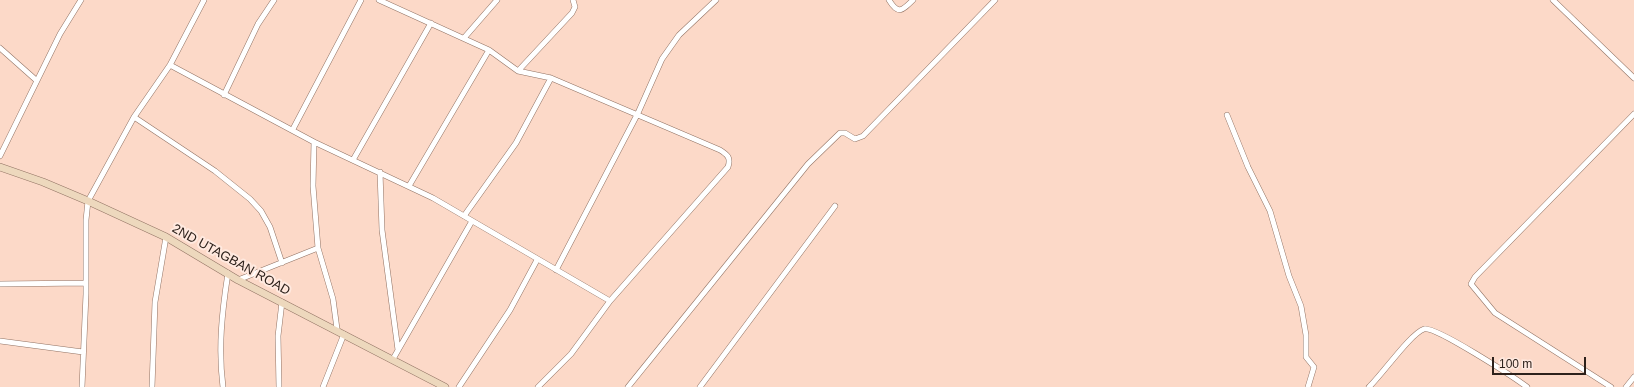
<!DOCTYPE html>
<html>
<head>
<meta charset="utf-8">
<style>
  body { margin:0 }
  #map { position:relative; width:1634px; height:387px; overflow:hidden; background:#fcd9c8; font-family:Helvetica,sans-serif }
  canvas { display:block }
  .scale { position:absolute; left:1492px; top:357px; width:94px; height:18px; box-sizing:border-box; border:2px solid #2d211b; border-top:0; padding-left:5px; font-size:12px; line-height:14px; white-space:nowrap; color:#2d211b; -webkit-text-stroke:3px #ffe9df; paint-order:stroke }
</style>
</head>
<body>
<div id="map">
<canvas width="1634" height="387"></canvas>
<div class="scale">100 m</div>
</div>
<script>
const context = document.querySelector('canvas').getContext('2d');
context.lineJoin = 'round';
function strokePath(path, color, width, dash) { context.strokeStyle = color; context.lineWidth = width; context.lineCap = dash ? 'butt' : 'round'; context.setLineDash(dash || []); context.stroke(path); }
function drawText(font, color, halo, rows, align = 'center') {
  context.font = font + ' Helvetica,sans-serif'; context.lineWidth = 4; context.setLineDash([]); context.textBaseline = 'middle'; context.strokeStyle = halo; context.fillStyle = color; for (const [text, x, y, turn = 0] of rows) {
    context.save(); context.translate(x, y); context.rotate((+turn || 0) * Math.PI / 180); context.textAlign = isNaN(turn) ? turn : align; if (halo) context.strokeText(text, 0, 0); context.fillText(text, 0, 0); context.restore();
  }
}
const street = new Path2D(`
  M379 0 489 50 518 71 551 78 720 150C728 155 731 158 728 167L610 301 571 354 538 387
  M889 0C898 15 902 11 913 0
  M1553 0 1634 78
  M464 38 497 0
  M0 48 36 80
  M170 65 314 142 433 198 610 301
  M518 71 572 13 575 7 573 0
  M224 95 258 24 274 0
  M1227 115 1248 167 1270 211 1289 276 1301 306 1306 335V357L1314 367 1308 387
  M134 117 215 171 250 199 261 211 270 227 282 263
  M293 129 361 0
  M314 142 313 186 318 248
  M0 156 60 34 81 0
  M353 160 431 23
  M380 172 382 230 398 350
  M409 186 489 50
  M464 216 516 143 551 78
  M556 270 638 113 662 59 679 35 716 0
  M238 280 318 248 333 299 337 329
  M0 284 86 283
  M0 341 83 352
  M393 359 472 221
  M82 387 86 294V220L88 201 134 117 170 65 204 0
  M152 387 155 302 166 237
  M223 387C218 348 222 312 228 273
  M279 387 278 336 282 302
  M323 387 344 334
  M459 387 510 310 537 260
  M628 387 808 164 840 133H845L855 139 863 136 995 0
  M700 387 835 206
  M1369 387C1382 375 1410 334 1424 329 1434 325 1515 378 1527 387
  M1611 387 1495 313 1471 284 1475 277 1634 114
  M1626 387 1634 377`);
const secondary = new Path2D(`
  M0 167 43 182 88 201 166 237 238 280 445 387`);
const streetNames = [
  ["2ND UTAGBAN ROAD",231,260,29]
];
strokePath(street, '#917263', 6);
strokePath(secondary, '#917263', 8);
strokePath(street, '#fff', 5);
strokePath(secondary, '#edd8bd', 7);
drawText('13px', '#2d211b', '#ffe9df', streetNames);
</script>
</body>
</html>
